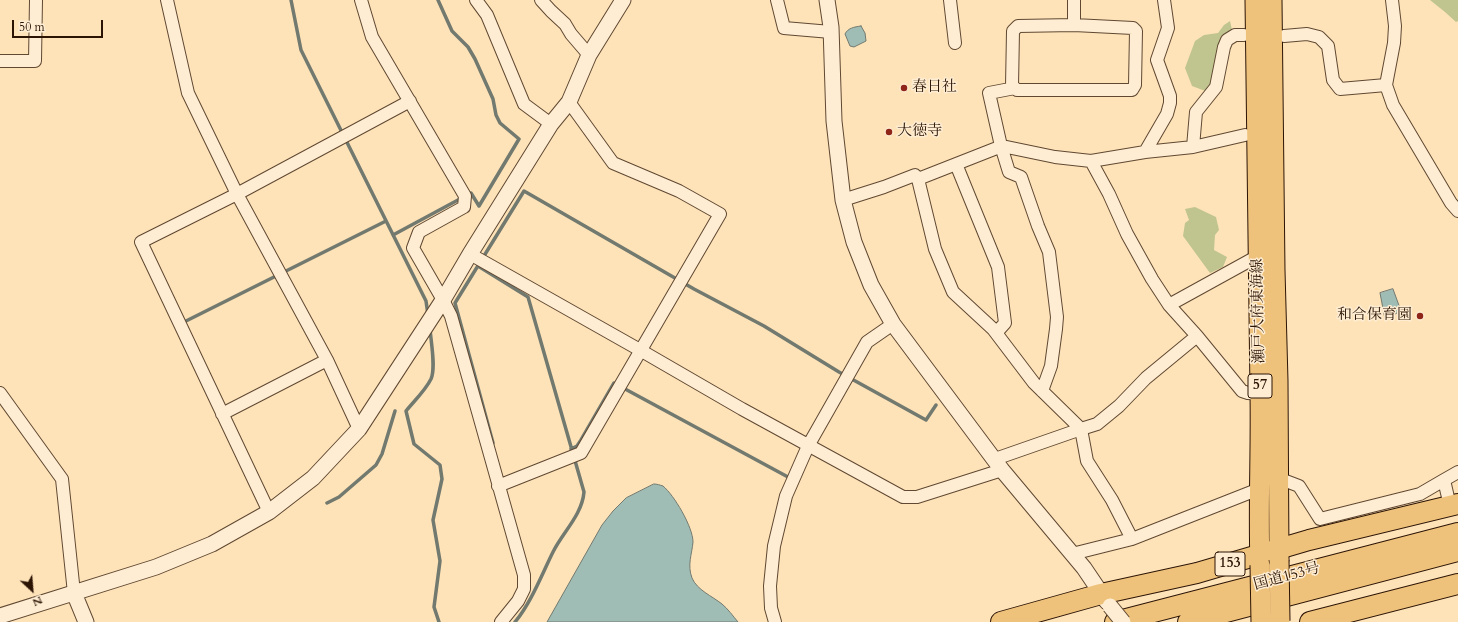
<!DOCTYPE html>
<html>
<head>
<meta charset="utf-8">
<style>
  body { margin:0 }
  #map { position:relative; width:1458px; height:622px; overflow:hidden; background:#fee3b9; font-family:Cardo,serif }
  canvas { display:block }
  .north { position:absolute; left:12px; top:570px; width:40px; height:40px; -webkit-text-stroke:3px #feedd2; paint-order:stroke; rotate:154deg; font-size:11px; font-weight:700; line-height:16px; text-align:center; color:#2c1405 }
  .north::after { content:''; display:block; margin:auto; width:14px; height:18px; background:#2c1405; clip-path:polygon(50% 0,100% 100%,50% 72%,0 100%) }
  .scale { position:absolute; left:12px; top:20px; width:91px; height:18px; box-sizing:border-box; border:2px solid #2c1405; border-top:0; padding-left:5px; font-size:12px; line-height:14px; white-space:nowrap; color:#2c1405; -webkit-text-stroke:3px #feedd2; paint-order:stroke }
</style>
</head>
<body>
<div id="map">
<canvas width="1458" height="622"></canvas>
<div class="north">N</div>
<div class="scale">50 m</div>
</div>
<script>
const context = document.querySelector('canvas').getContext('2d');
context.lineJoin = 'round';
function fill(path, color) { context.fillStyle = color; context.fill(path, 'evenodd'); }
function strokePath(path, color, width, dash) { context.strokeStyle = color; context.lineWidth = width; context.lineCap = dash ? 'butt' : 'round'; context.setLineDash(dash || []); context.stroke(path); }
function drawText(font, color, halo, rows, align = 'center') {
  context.font = font + ' Cardo,"Noto Serif JP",serif'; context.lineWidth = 3; context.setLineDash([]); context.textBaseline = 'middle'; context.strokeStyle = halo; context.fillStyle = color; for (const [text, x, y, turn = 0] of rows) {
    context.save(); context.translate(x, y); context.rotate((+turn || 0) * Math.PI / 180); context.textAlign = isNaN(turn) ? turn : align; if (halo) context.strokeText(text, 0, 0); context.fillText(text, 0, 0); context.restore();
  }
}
const green = new Path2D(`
  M1430 0H1458V21L1456 22 1445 12Z
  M1230 21 1232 30 1228 32 1214 86 1208 92 1192 86 1185 68 1195 41 1204 35 1218 33 1224 25Z
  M1195 207 1216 217 1219 230 1215 235 1214 250 1227 257 1223 267 1210 273 1183 236 1185 223 1189 220 1185 209Z`);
const water = new Path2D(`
  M861 26 865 33 866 41 854 47 850 46 845 34C848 28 854 27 861 26Z
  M1393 289 1401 311 1385 319 1380 293Z
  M654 484C657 484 660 485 663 486 674 495 693 527 693 542 692 554 687 565 692 578 697 590 712 596 722 604 728 609 733 616 738 622H547L602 525 613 511 626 498Z`);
const stream = new Path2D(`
  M291 0 301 50 426 301 428 315
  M393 235 471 193 479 206 519 139 500 123 496 115 493 99 475 59 468 47 452 31 438 0
  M478 266 528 297 584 492C582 515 563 532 553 552 542 574 531 603 515 622
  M182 323 386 221
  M430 329C431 342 436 368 431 379 425 391 414 401 406 411L414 444 440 465 442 479 433 520 440 561 434 607 439 622
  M493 443 455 303 524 191 694 289 764 326 839 372 926 420 936 405
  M571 449 577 446 581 440 614 383 788 477
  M327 503 339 497 376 465 382 454 395 411`);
const minor = new Path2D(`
  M167 0 188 93 237 194 327 360 359 429
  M361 0 372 37 465 196 464 207 419 232 413 248 443 300 451 316 524 575V589L518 601 501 622
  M476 0 487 15 524 104 551 124
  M541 0 551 11 565 24 571 34 589 55
  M777 0 784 28 831 32
  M950 0 955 43
  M1392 0 1395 26 1394 43 1386 85 1393 105 1451 203 1458 211
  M1074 25 1133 28 1136 31 1135 85 1132 90H1017L1012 86 1013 31 1018 26Z
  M1074 25V0
  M1284 36 1307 34 1319 37 1328 46 1333 80 1340 89 1386 85
  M0 61H35L36 0
  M1015 88 989 93 1001 146 1009 172 1021 177 1038 226 1049 252 1057 317 1056 329 1051 366 1042 391
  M1193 147 1245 135
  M1145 152 1167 114 1170 103V96L1157 60 1168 28 1164 0
  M1091 161 1145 152 1193 147 1196 112 1216 87 1224 47 1227 40 1235 35H1244
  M956 164 998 267 1005 323 996 333
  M918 179 935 249 953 292 993 329 1034 383 1081 429 995 459
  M843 200 884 187 915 175 918 179 1002 146 1055 157 1091 161 1109 194 1127 234 1152 279 1169 305 1197 336 1242 391 1248 393 1260 394
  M470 254 640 350 742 409 903 497H917L1002 470
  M1169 305 1258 256
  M1197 336 1146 378 1119 406 1097 424 1081 429 1087 461 1112 500 1132 539 1259 489
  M0 393 62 479 74 593
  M222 414 327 360
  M1278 478 1299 486 1320 519 1420 494 1444 480
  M498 486 581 453 720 214 679 191 613 163 569 102
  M1450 506 1444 480 1458 472
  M269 512 141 242 237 194 410 101
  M1072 554 1132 539
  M775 622 771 608 770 586 774 546 786 496 808 446 867 342 893 324`);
const tertiary = new Path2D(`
  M827 0 831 27 834 121 843 200 854 242 871 285 893 324 1002 470 1084 568 1107 602
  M74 593 86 622
  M0 616 156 567 212 544 269 512 313 478 359 429 443 300 470 254 551 124 569 102 589 55 623 0`);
const primary = new Path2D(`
  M1255 0C1256 131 1259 262 1260 393 1261 451 1258 508 1260 565
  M1272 0 1275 270 1278 381 1279 560`);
const trunk = new Path2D(`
  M1001 622 1101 594 1197 573 1309 540 1458 504
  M1115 622 1458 533
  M1188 622 1458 551
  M1310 622 1458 584`);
const tertiaryBridge = new Path2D(`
  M1110 606 1123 622`);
const primaryBridge = new Path2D(`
  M1279 560 1280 621
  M1260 565 1261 622`);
const markers = [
  [904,88,4,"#8f2418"],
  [889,132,4,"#8f2418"],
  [1420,316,4,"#8f2418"]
];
const shields = [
  [1260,386,24],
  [1230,564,30]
];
const shieldNames = [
  ["57",1260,386],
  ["153",1230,564]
];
const poiNames = [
  ["春日社",912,88],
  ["大徳寺",897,132],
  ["和合保育園",1412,316,"right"]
];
const streetNames = [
  ["瀬戸大府東海線",1259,311,-91],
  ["国道153号",1287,577,-15]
];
fill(green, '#c0c48f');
fill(water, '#a0bdb5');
strokePath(water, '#72796f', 1);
strokePath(stream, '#72796f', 3.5);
strokePath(minor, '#604832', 14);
strokePath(tertiary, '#604832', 17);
strokePath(primary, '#2c1405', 21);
strokePath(trunk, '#2c1405', 22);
strokePath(minor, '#feedd2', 12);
strokePath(tertiary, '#feedd2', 15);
strokePath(primary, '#efc27c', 19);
strokePath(trunk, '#efc27c', 20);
strokePath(tertiaryBridge, '#604832', 17, []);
strokePath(primaryBridge, '#2c1405', 21, []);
strokePath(tertiaryBridge, '#feedd2', 15);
strokePath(primaryBridge, '#efc27c', 19);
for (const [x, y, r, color] of markers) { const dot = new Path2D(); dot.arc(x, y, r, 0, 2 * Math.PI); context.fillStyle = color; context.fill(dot); strokePath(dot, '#feedd2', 1.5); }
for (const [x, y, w] of shields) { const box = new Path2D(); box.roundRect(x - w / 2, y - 12, w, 24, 3); context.fillStyle = '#feedd2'; context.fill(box); strokePath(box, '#2c1405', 1); }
drawText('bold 14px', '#2c1405', null, shieldNames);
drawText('15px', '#2c1405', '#feedd2', poiNames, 'left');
drawText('15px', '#2c1405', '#feedd2', streetNames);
</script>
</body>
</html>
